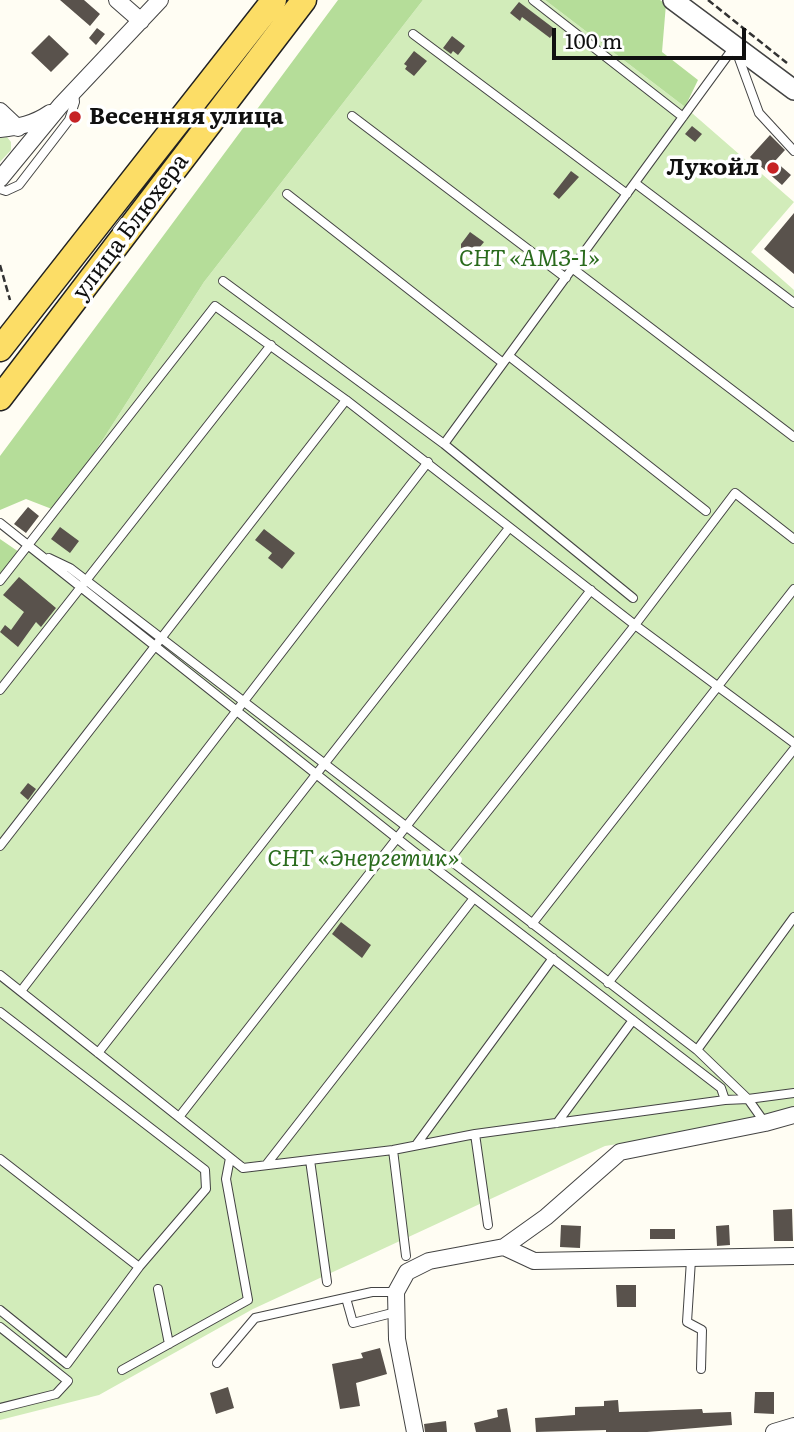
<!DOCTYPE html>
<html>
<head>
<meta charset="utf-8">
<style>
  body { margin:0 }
  #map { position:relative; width:794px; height:1432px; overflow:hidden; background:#fffdf3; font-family:Literata,serif }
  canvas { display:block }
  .scale { position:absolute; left:552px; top:28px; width:194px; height:32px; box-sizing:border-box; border:4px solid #101010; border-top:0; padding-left:9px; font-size:21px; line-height:24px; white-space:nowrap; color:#101010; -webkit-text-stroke:5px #fff; paint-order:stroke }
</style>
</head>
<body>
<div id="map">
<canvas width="794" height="1432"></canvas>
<div class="scale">100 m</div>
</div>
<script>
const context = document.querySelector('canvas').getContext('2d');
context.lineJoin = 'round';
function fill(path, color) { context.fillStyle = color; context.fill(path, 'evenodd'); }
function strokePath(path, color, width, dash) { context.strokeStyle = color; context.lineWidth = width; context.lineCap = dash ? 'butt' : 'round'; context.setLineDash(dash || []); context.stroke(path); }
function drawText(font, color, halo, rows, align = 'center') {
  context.font = font + ' Literata,serif'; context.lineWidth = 7; context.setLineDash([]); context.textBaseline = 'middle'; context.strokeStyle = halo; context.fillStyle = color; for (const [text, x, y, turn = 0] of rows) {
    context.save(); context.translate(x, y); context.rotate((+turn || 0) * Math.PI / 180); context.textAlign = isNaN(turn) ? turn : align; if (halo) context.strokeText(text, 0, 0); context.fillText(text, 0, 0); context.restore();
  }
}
const green = new Path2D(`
  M423 0H545L685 107 794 202 751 252 794 290V1116L605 1146 253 1309 99 1395 0 1420V582L57 511 204 282Z
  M7 137 11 142V150L0 162V138Z`);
const forest = new Path2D(`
  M338 0H423L204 282 57 511 26 499 0 510V456Z
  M545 0H660L666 4 662 52 698 80 685 107Z
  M0 539 19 552 0 575Z`);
const building = new Path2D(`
  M60 0H84L100 14 90 26Z
  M519 2 556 30 550 38 522 17 520 21 510 13Z
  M97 28 105 34 96 45 89 38Z
  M49 35 69 54 51 72 31 53Z
  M452 36 465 46 458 55 453 51 451 54 443 48Z
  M414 51 427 61 414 76 405 69 407 66 404 64Z
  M692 126 702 134 695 142 685 134Z
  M770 135 785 150 775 161 791 175 782 185 750 157Z
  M571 171 579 177 559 199 553 194Z
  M794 213V274L764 249Z
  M470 232 484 242 471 258 461 251V244Z
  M28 507 39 516 26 533 14 524Z
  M60 527 79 541 70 553 51 539Z
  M264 529 295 553 282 569 268 558 272 553 255 540Z
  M19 577 56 608 41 627 36 622 18 647 0 632 5 625 11 630 24 612 3 595Z
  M28 783 36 789 28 800 20 793Z
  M341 922 371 945 362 958 332 934Z
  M792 1209 793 1241H774L773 1210Z
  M561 1225 581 1226 580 1248 560 1247Z
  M729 1225 730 1245 717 1246 716 1226Z
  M650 1229H675V1239H650Z
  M616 1285H636V1307H617Z
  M380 1348 387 1374 356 1383 360 1406 340 1409 332 1364 363 1358 361 1353Z
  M228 1387 234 1408 216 1414 210 1393Z
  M755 1392H774V1414L754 1413Z
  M618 1400 619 1412 702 1409 703 1413 731 1412 732 1425 647 1432H606V1430L536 1432 535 1418 575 1415V1407L604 1406V1401Z
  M507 1408 511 1432H476L474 1423 498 1417 497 1410Z
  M446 1421 447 1432H425L424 1424Z`);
const path = new Path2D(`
  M708 0 787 63
  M0 265 10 300`);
const service = new Path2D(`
  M533 0 683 117
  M413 34 627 194
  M737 53 759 113 794 151
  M352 116 566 278
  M635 183 794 303
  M0 189 6 191 19 185 69 120 75 102 74 93
  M287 194 503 363
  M572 268 794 437
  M223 281 444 444 633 598
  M509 356 706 511
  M444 444 734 47
  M0 523 413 851 721 1088 725 1100 748 1099 765 1123
  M49 558 70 568 697 1050 748 1099 794 1093
  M0 581 215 306 346 400 635 625 794 743
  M0 690 271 345
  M0 846 346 400
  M449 860 635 625 735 493 794 539
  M532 924 794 589
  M0 975 243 1168 393 1150 475 1134 725 1100
  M608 983 794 749
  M21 991 428 462
  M0 1012 205 1170 206 1189 139 1267 67 1364 0 1310
  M697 1050 794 917
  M98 1053 509 528
  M179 1117 591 590
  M557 1123 633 1020
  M475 1134 488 1225
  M416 1145 553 958
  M393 1150 406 1256
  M0 1159 139 1267
  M310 1160 327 1282
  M266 1165 474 898
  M691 1260 687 1322 702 1330 701 1369
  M158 1289 169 1344
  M346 1298 353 1323 396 1312
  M0 1327 68 1381 56 1394 0 1408
  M217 1363 255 1318 372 1292H396
  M122 1370 248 1300 226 1179 230 1158`);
const minor = new Path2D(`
  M117 0 141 21
  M0 111 18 128
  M0 129C19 127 34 124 50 113
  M0 179 60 106 160 0
  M504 1247 534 1261 794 1256
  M415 1432 397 1339 396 1292 407 1272 429 1261 504 1247 546 1217 620 1152 765 1123 794 1115
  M774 1432 794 1426`);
const tertiary = new Path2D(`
  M673 0 794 90`);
const primary = new Path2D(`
  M0 349 274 0
  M0 398 304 0`);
const markers = [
  [75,117,7,"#c62224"],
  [773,168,7,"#c62224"]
];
const poiNames = [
  ["Весенняя улица",89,117],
  ["Лукойл",759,168,"right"]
];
const streetNames = [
  ["улица Блюхера",131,227,-53]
];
const parkNames = [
  ["СНТ «АМЗ-1»",529,259],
  ["СНТ «Энергетик»",363,859]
];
fill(green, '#d2ecba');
fill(forest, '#b5dd99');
fill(building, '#59524c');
strokePath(service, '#434343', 10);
strokePath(minor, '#434343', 18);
strokePath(tertiary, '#434343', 22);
strokePath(primary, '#212121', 27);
strokePath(path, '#323232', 2.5, [7, 3.5]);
strokePath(service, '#fff', 8);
strokePath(minor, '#fff', 16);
strokePath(tertiary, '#fff', 19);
strokePath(primary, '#fcdd66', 24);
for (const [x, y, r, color] of markers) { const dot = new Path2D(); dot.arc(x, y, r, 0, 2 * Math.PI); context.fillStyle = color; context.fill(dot); strokePath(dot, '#fff', 2.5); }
drawText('bold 23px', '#101010', '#fff', poiNames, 'left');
drawText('23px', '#101010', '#fff', streetNames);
drawText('italic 23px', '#2a6b1d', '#fff', parkNames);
</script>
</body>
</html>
